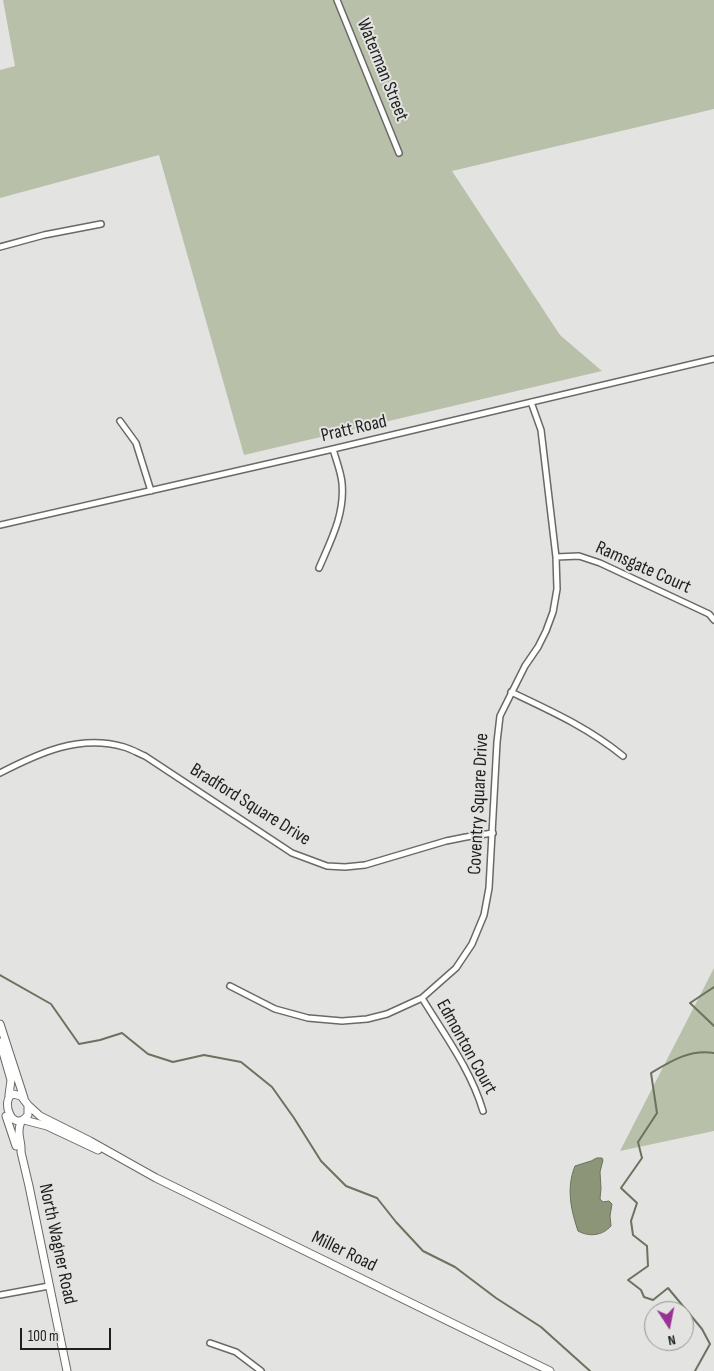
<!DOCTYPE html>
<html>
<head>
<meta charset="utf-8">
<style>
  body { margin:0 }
  #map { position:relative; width:714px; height:1371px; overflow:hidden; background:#e3e4e2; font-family:"Sofia Sans Condensed",sans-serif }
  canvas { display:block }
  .north { position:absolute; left:644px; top:1301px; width:50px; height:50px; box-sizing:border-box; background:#e3e4e2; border:1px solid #959594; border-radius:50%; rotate:169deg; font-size:14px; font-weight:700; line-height:20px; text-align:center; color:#1f1f1e }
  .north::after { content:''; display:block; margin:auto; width:18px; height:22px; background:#9a3296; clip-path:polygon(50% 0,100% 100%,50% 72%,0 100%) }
  .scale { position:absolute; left:20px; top:1328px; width:91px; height:22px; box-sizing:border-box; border:2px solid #1f1f1e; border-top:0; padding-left:6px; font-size:15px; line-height:18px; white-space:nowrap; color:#1f1f1e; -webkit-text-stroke:4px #e3e4e2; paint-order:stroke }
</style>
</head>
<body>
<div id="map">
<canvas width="714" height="1371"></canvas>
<div class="north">N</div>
<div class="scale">100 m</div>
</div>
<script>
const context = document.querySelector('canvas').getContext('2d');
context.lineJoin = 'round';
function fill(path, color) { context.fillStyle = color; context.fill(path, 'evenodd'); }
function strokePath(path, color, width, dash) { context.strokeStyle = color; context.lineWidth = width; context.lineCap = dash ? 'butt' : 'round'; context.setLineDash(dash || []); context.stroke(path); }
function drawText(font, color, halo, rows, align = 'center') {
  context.font = font + ' "Sofia Sans Condensed",sans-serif'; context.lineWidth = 4; context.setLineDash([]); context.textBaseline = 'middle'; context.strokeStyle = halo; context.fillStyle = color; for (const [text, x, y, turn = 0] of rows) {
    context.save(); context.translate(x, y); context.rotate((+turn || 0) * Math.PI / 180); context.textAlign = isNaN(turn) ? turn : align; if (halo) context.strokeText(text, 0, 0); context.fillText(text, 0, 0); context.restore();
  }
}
const green = new Path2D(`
  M3 0H714V109L452 171 560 335 602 371 244 455 159 155 0 198V70L15 66Z
  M714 968V1131L620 1151Z`);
const water = new Path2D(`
  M597 1158H602L603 1160 600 1172 601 1188 600 1199 603 1202 609 1201 612 1204 610 1216 611 1226C602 1236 589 1237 578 1231 571 1210 566 1188 575 1166L591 1161Z`);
const stream = new Path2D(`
  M0 975 51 1004 79 1044 100 1040 122 1033 148 1054 173 1062 204 1055 241 1062 272 1087 294 1118 321 1161 346 1186 377 1198 396 1222 423 1251 455 1267 496 1298 541 1327 590 1371
  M714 987 690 1003 714 1026
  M695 1371 710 1344 702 1329 668 1288 653 1300 644 1297 641 1290 628 1280 648 1266 647 1246 633 1235 631 1221 637 1203 621 1188 642 1158 638 1142 657 1113 651 1073C671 1061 690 1049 714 1053`);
const street = new Path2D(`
  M337 0 399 153
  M0 247 44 235 101 224
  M120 421 136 443 151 491
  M0 525 333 449 714 359
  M556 557 579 556 600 563 709 614 714 620
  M319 568C331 540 345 514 342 483 341 472 336 460 333 449
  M511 692C551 711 589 728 623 756
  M0 773C39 753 79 734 124 747 131 749 138 753 145 756L292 853 327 866 345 867 365 865 446 841 466 837 493 833
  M230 986 275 1009 308 1018 342 1021 367 1019 387 1014 422 998 456 968 472 944 484 915 489 888 497 742 500 716 525 666 538 647 546 631 553 612 557 589 556 557 541 430 531 402
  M422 998C444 1034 471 1070 483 1111
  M0 1295 49 1286
  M210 1343 236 1352 261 1371`);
const secondary = new Path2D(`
  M0 1024 24 1098
  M0 1042 11 1080 9 1095
  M13 1094 21 1096 28 1105V1115C12 1135 0 1099 13 1094Z
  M28 1105 40 1116 90 1141 156 1178 550 1371
  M6 1116 16 1146
  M24 1120 47 1126 98 1150
  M21 1121C16 1137 22 1139 21 1152L29 1186 67 1371`);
const streetNames = [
  ["Waterman Street",382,70,68],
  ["Pratt Road",354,429,-13],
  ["Ramsgate Court",643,568,24],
  ["Coventry Square Drive",479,804,-87],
  ["Bradford Square Drive",250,805,32],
  ["Edmonton Court",466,1047,61],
  ["North Wagner Road",57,1244,78],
  ["Miller Road",344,1252,26]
];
fill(green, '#b9c0a9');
fill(water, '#8c9578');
strokePath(water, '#6b725d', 1);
strokePath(stream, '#6b725d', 2);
strokePath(street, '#696a67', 8);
strokePath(secondary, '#696a67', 9);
strokePath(street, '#fff', 5);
strokePath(secondary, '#fff', 7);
drawText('19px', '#1f1f1e', '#e3e4e2', streetNames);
</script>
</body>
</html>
